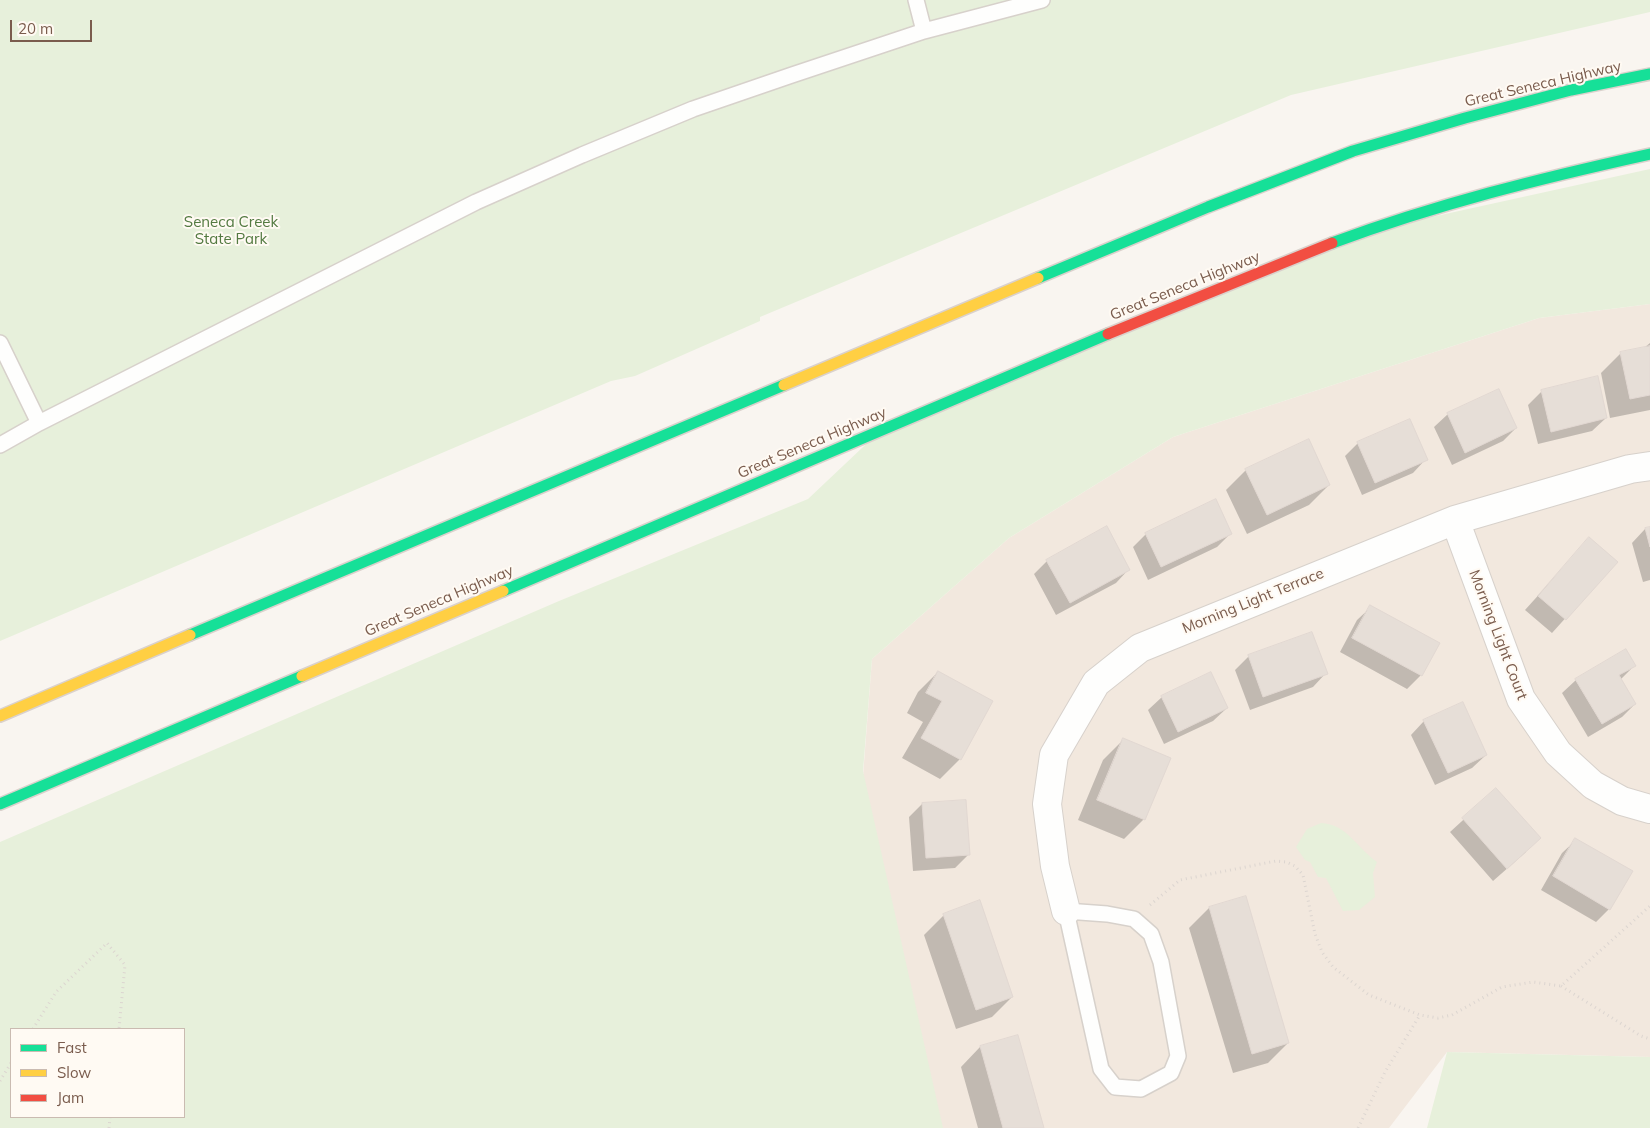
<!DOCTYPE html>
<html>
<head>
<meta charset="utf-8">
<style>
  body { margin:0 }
  #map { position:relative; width:1650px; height:1128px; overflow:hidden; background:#f9f5f0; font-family:Mulish,sans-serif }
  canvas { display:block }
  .legend { position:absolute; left:10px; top:1028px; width:175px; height:90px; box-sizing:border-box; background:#fffaf3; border:1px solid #cabbb1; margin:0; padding:6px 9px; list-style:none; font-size:15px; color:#7a5c4d }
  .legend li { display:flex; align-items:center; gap:10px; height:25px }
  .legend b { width:25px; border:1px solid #cabbb1 }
  .scale { position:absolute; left:10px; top:20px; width:82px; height:22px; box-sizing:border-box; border:2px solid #7a5c4d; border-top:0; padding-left:6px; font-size:15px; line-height:18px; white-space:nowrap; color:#7a5c4d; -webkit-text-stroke:4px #fffaf3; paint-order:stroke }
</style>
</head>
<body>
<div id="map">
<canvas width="1650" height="1128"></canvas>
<ul class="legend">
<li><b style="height:6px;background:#16e098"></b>Fast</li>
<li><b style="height:6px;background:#ffcf43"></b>Slow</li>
<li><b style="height:6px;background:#f24e42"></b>Jam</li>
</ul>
<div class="scale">20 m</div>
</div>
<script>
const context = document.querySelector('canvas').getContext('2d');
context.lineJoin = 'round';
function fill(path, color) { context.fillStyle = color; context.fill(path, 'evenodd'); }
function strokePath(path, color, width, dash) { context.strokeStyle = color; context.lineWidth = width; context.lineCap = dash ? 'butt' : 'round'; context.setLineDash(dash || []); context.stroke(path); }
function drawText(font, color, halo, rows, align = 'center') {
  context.font = font + ' Mulish,sans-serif'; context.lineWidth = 4; context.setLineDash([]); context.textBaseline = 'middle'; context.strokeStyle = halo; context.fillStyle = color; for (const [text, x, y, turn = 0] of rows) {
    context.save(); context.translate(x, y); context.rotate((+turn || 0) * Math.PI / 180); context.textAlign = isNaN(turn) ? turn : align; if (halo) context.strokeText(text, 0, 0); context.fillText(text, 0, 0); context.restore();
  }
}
const residential = new Path2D(`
  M1650 304V1057L1447 1052 1389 1128H911L859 828 872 659 1009 538 1173 437 1539 318Z`);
const green = new Path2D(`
  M0 0H1650V12L1291 95 760 317V321L635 376 611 381 0 641Z
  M1650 169V304L1539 318 1173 437 1009 538 872 659 863 771 943 1128H0V842L559 601 808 499 881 430 1368 231ZM11 1029H184V1117H11Z
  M1321 823C1347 824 1357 848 1377 862L1373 873 1375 897 1359 910 1343 911 1326 878 1318 877 1310 862 1305 860 1296 847 1307 829Z
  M1447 1052 1650 1057V1128H1427Z`);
const shadow = new Path2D(`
  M1650 343V410L1610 418 1601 373 1620 354 1644 348Z
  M1542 391 1606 418 1592 431 1538 444 1528 405Z
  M1448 414 1516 428 1503 441 1452 465 1434 427Z
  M1358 443 1426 459 1413 473 1362 495 1345 456Z
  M1246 470 1329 485 1309 505 1247 534 1226 490Z
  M1650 528V580L1643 582 1632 543 1645 529Z
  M1231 533 1217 547 1148 580 1133 547 1146 534Z
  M1589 539 1616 562 1552 633 1525 610Z
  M1047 561 1129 569 1116 583 1056 615 1034 574Z
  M1371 607 1438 644 1421 675 1407 689 1340 652 1357 620Z
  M1249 656 1326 673 1313 687 1250 710 1235 670Z
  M1634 666 1621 679 1635 704 1622 717 1588 737 1562 693 1576 680Z
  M938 672 960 759 940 779 902 758 923 722 907 713 918 692Z
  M1162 697 1227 708 1213 721 1164 744 1148 710Z
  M1424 721 1486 755 1472 768 1435 785 1411 735Z
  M1123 740 1144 819 1124 839 1078 820 1103 760Z
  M1496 790 1526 852 1493 881 1450 832Z
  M922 804 968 855 955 868 913 871 909 817Z
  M1576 840 1609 909 1596 922 1541 890 1562 853Z
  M1245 897 1288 1043 1268 1063 1233 1073 1189 928 1209 908Z
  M944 915 1012 997 992 1017 956 1029 924 935Z
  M980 1047 1043 1128H978L961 1067Z`);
const building = new Path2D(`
  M1650 346V395L1630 399 1620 352Z
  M1598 376 1607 418 1551 432 1541 390Z
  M1499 389 1517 428 1465 453 1447 413Z
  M1410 419 1428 460 1375 483 1357 442Z
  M1309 439 1330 485 1267 515 1245 469Z
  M1216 499 1232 534 1161 567 1145 533Z
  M1107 526 1130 570 1070 603 1046 560Z
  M1650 527V547L1645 528Z
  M1589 537 1618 562 1566 620 1538 596Z
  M1370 605 1440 643 1422 676 1352 638Z
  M1312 632 1328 674 1263 697 1248 655Z
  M1626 649 1636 666 1619 675 1636 704 1602 724 1575 679Z
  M938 671 993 701 961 760 921 738 942 701 926 693Z
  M1211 672 1228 708 1178 732 1161 696Z
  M1463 702 1487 755 1448 773 1423 720Z
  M1123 738 1171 758 1145 820 1097 800Z
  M1496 788 1541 838 1507 869 1462 818Z
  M966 800 970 855 926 858 922 803Z
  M1575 838 1633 871 1610 910 1553 876Z
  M1246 896 1289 1043 1252 1054 1209 907Z
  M980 900 1013 997 976 1010 943 914Z
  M1018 1035 1044 1128H1003L980 1046Z`);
const path = new Path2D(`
  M1150 905 1180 880 1276 861 1286 862 1295 866 1303 875 1315 934 1322 952 1333 967 1369 995 1420 1015 1438 1018 1452 1015 1502 987 1533 982 1561 986 1650 906
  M1561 986 1641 1036 1650 1039
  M33 1029 56 992 107 943 125 965 119 1029
  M0 1081 11 1063
  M109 1128 110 1117
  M1358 1128 1385 1072 1420 1015`);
const lane = new Path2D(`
  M916 0 924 31
  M0 343 39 423
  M0 445 39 423 476 202 582 155 693 109 792 75 924 31 1042 0
  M1066 911 1107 914 1134 919 1151 934 1161 962 1178 1056 1171 1073 1141 1089 1115 1087 1101 1069Z`);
const street = new Path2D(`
  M1455 520 1521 699 1558 753 1593 785 1622 801 1650 809
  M1066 911 1055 866 1047 804 1054 755 1096 683 1140 648 1455 520 1630 469 1650 466`);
const fast = new Path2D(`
  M1332 243C1437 204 1541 178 1650 154
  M1038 278 1208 207 1353 151 1465 118 1571 90 1650 74
  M503 591 1108 334
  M190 635 784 385
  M0 804 302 676`);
const slow = new Path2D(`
  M784 385 1038 278
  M302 676 503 591
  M0 716 190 635`);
const jam = new Path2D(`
  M1108 334 1332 243`);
const streetNames = [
  ["Great Seneca Highway",1543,84,-13],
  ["Great Seneca Highway",1185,286,-22],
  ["Great Seneca Highway",812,443,-23],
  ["Great Seneca Highway",439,601,-23],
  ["Morning Light Terrace",1253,601,-22],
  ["Morning Light Court",1498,635,69]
];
const parkNames = [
  ["Seneca Creek",231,222],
  ["State Park",231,239]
];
fill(residential, '#f2e8de');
fill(green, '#e7f0db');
fill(shadow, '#0003');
fill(building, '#e6ded7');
strokePath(building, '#e2d8d2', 1);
strokePath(lane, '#d7d1cb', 18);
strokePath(street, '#d7d1cb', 30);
strokePath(fast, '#dad1cc', 14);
strokePath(slow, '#dad1cc', 14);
strokePath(jam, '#dad1cc', 14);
strokePath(path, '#dcd5d0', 3, [1, 4]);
strokePath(lane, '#fefefd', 15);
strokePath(street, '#fefefd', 28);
strokePath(fast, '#16e098', 11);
strokePath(slow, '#ffcf43', 11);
strokePath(jam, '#f24e42', 11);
drawText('15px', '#7a5c4d', '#fffaf3', streetNames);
drawText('15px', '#537a41', '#fffaf3', parkNames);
</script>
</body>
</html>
